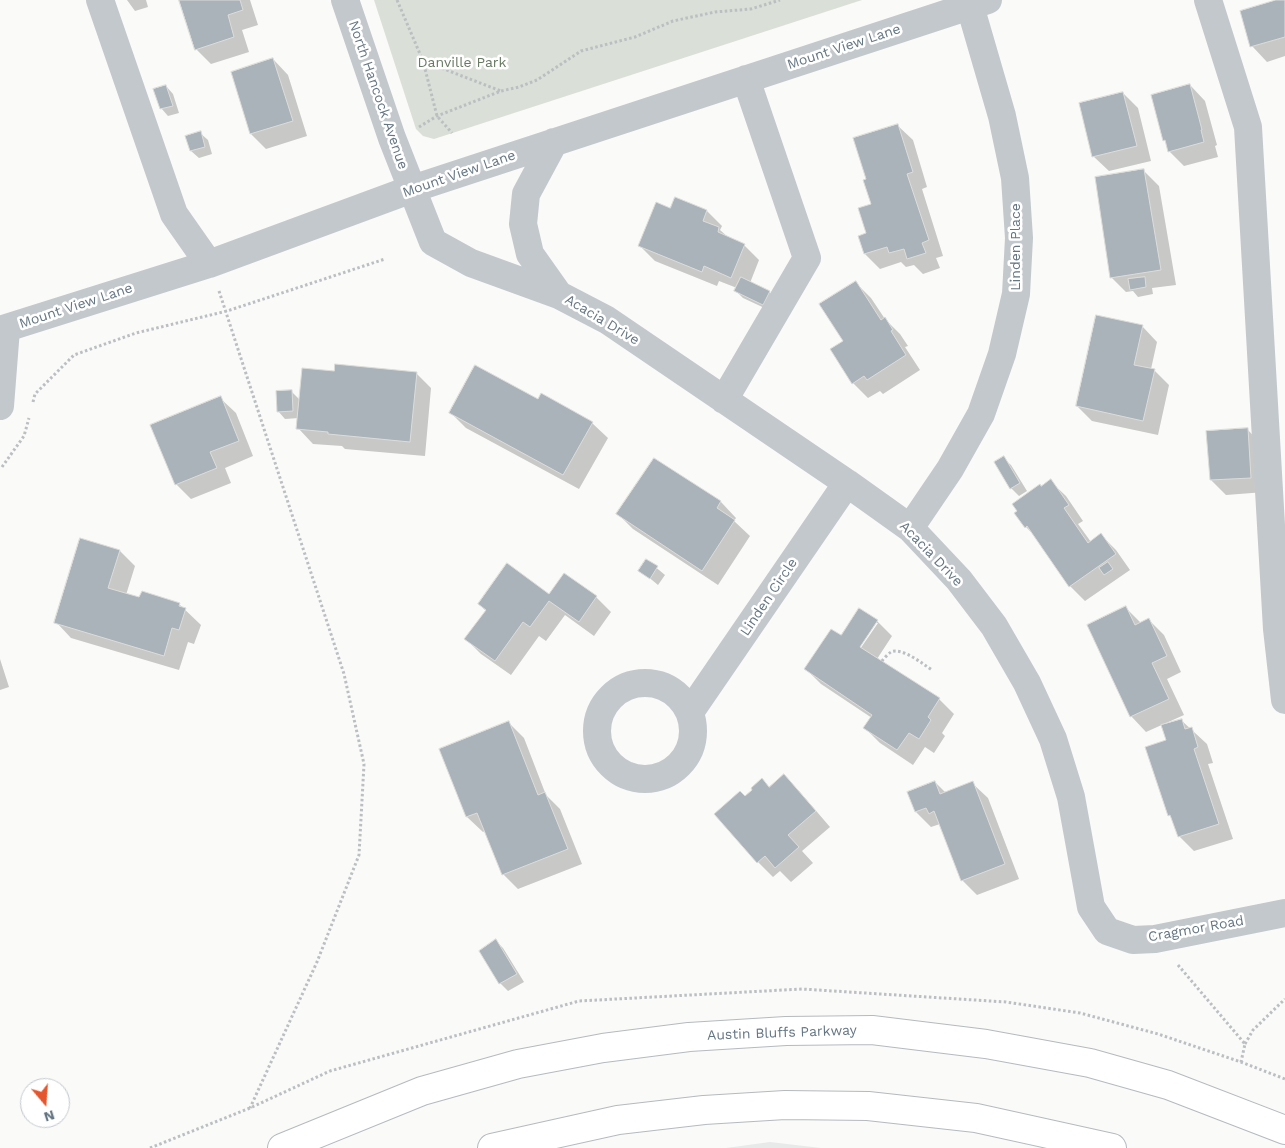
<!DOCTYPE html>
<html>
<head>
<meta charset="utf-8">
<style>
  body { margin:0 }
  #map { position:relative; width:1285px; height:1148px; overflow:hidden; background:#fafaf8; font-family:"Work Sans",sans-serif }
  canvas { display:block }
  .north { position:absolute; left:20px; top:1078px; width:50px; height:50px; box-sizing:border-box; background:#fff; border:1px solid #c1c8cd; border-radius:50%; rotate:162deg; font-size:14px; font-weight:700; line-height:20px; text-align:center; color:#657683 }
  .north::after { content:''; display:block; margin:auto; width:18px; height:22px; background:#e4572e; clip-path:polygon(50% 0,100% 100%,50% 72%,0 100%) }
</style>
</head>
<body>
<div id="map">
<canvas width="1285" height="1148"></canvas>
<div class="north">N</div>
</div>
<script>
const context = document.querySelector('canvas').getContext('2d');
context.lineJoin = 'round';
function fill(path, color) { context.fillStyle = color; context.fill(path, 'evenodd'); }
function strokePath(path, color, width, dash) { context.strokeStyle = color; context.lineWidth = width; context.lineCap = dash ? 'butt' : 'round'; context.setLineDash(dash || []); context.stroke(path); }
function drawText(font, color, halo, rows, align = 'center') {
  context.font = font + ' "Work Sans",sans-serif'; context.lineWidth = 5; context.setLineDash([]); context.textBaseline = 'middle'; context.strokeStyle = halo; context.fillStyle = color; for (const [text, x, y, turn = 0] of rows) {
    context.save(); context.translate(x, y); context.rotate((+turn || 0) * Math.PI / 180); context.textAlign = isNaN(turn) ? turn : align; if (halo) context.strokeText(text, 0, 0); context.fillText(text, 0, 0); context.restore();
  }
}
const built = new Path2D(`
  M770 1142 821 1148H726Z`);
const green = new Path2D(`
  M374 0H862L434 139 423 136 416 129Z`);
const shadow = new Path2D(`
  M127 0H146L148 7 135 11Z
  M180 0H250L258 25 242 30 249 52 211 64 196 49Z
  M1280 0H1285V56L1267 62 1252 46Z
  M273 59 288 75 307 136 266 149 251 134Z
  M1190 85 1205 101 1217 145 1215 146 1218 157 1184 166 1169 151 1167 143 1164 140Z
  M166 86 173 94 179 113 168 116 161 108Z
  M1123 93 1138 108 1151 161 1109 171 1093 156Z
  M897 125 913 140 927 187 922 189 943 256 936 258 940 268 923 274 914 265 906 267 901 262 880 269 865 254 873 205 868 180Z
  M200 133 208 140 212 154 199 158 191 151 187 137Z
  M1144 171 1159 186 1176 285 1152 288 1153 294 1138 297 1133 291 1126 292 1111 277Z
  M671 210 707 211 722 226 720 230 729 238 744 245 759 260 750 283 769 292 777 299 771 311 743 298 736 291 737 288 719 281 717 286 655 261 640 246Z
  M856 283 871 298 885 319 900 334 908 346 905 347 920 370 883 394 880 391 868 398 853 383 844 341Z
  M1142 326 1157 342 1151 369 1154 370 1169 385 1158 435 1092 421 1077 406Z
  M335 372 416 373 431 388 425 456 345 449 342 446 313 444 298 428 299 418 285 419 278 411 291 391 300 400Z
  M220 398 236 413 253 456 225 468 231 483 191 499 176 484Z
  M451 413 592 423 608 438 579 489 466 428Z
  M1247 429 1262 445 1265 492 1226 495 1211 480Z
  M1003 458 1011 465 1027 491 1019 496 1011 488 996 463Z
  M655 460 721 502 736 518 734 521 750 536 718 585 633 529 618 514Z
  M1050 481 1066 496 1083 521 1078 524 1091 542 1101 535 1116 550 1130 570 1085 601 1070 586 1038 539 1026 527 1016 513 1042 487Z
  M120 551 135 566 126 595 140 599 179 604 201 625 194 644 188 642 179 670 71 638 56 622Z
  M647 560 665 575 658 585 640 570Z
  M549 595 596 597 611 612 594 636 565 615 546 641 539 636 511 675 481 654 466 639 486 611 479 604Z
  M1126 608 1141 623 1149 620 1164 635 1181 672 1167 679 1184 715 1146 732 1131 716Z
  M877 621 892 636 877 659 939 699 954 714 942 733 945 736 934 753 925 747 913 765 880 743 865 728 872 718 821 684 806 669 841 637ZM875 623H878L858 652 856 651Z
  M0 659 9 687 0 690Z
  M1181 720 1207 744 1213 763 1208 764 1233 839 1194 851 1179 836 1173 819 1169 815 1168 740Z
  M508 722 524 738 546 795 560 809 582 864 518 889 503 874 486 830 483 832 467 817 440 749Z
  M935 782 946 793 972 783 988 798 1019 879 977 895 962 880 940 824 931 827 916 812 908 792Z
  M770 788 799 791 830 827 802 851 813 863 791 882 780 871 773 877 758 862 745 798Z
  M496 941 503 948 524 982 508 991 500 983 481 951Z`);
const building = new Path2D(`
  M179 0H240L243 10 228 15 234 37 195 50Z
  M1276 0H1285V37L1250 47 1240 11Z
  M273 58 293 121 250 134 231 72Z
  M1190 84 1202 130H1201L1204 142 1168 152 1165 140 1163 141 1151 95Z
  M166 85 173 106 160 109 153 89Z
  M1123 92 1137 146 1092 157 1079 103Z
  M898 124 913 172 907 174 929 240 922 243 926 253 907 259 904 249 889 253 887 247 864 254 858 236 866 233 858 208 871 204 863 180 866 179 853 138Z
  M201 131 205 147 190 151 185 136Z
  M1144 169 1161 270 1110 278 1095 177Z
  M675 197 707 210 703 221 719 227 718 232 745 244 731 278 704 266 702 272 638 246 656 202 670 208Z
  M741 277 770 291 763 305 734 291Z
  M1145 277 1146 287 1130 290 1128 279Z
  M856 281 881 320 885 317 893 330 891 331 906 355 867 380 864 376 852 384 830 349 843 341 819 304Z
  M1096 315 1143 325 1134 365 1155 369 1143 421 1076 406Z
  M335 364 417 372 410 442 328 434V432L296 429 302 368 334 371Z
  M475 365 538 399 541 393 593 422 563 475 449 413Z
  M292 390 293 411 277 412 276 391Z
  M221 396 239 441 210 452 217 468 175 485 150 425Z
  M1248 428 1251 478 1210 480 1206 431Z
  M1004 456 1020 483 1010 489 994 462Z
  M654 458 721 501 717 508 735 520 702 571 616 514Z
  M1051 479 1069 505 1064 508 1088 543 1101 533 1116 554 1069 587 1027 526 1025 528 1014 513 1017 511 1012 504 1040 484 1041 486Z
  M80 538 120 550 108 588 139 597 142 591 180 603 179 606 186 608 179 630 172 628 164 656 54 623Z
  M646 559 658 566 650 579 638 571Z
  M1108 562 1113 569 1104 575 1099 568Z
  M507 563 549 594 564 573 597 596 579 622 549 601 530 627 523 622 495 661 464 639 486 610 478 604Z
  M1126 606 1135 625 1149 618 1167 656 1152 663 1169 699 1130 717 1087 625Z
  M859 608 878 620 860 647 940 698 928 717 931 720 919 739 909 733 897 750 863 728 872 715 804 669 831 629 841 635Z
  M1182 719 1185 729 1192 727 1198 747 1194 749 1219 824 1178 837 1170 815 1168 816 1145 747 1166 740 1161 725Z
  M509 721 538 795 545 792 568 849 502 875 477 813 466 817 439 749Z
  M784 774 816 811 788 835 799 847 775 868 765 856 757 863 714 814 740 791 745 796 752 790 751 788 762 778 769 787Z
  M935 781 940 794 973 781 1005 864 961 881 934 811 929 814 926 808 915 812 907 792Z
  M496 939 517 974 499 984 479 951Z`);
const path = new Path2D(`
  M397 0 423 61 437 116 452 133
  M423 61 501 91
  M419 127 437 116 501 91 519 87 537 80 581 51 635 37 673 21 715 12 751 9 780 0
  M219 291 344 674 364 764 359 855 317 962 250 1108
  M33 402 35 394 74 355 136 333 227 311 385 259
  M2 467 24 436 29 418
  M882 661C884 658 888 654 891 652 902 647 923 664 932 670
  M1178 965 1245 1044 1241 1062
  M1245 1044 1253 1030 1285 999
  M150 1148 250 1108 330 1071 579 1001 802 989 1006 1002 1080 1013 1158 1034 1241 1062 1285 1079`);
const minor = new Path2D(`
  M100 0 174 214 209 264
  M345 0 392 138 433 242 471 263 559 295 607 320 847 483 910 528 959 580 994 626 1027 683 1053 739 1071 797 1091 907 1107 931 1133 940 1155 939 1285 913
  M1208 0 1248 127 1277 629 1285 700
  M554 142 526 194 523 224 530 254 559 295
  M0 330 209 264 412 189 988 0
  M724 400 807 258 746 79
  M0 406 6 329
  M910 528 950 469 981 414 1002 354 1016 294 1019 238 1015 178 1002 116 970 6
  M597 731a48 48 0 1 1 96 0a48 48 0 1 1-96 0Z
  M690 712 847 483`);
const major = new Path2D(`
  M282 1148 422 1091 518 1064 603 1048 689 1037 786 1031 872 1030 986 1044 1090 1063 1168 1085 1285 1130
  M492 1148 618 1120 704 1110 785 1105 868 1106 976 1118 1112 1148`);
const streetNames = [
  ["Mount View Lane",844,47,-18],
  ["North Hancock Avenue",378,95,71],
  ["Mount View Lane",459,174,-19],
  ["Linden Place",1016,247,-90],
  ["Mount View Lane",76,306,-18],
  ["Acacia Drive",602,320,31],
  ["Acacia Drive",931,554,46],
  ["Linden Circle",769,597,-56],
  ["Cragmor Road",1196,929,-10],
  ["Austin Bluffs Parkway",782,1033,-2]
];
const parkNames = [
  ["Danville Park",462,63]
];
fill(built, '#e8e9e9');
fill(green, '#dadfd7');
fill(shadow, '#0003');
fill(building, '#aab3b9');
strokePath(building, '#dcdcda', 1);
strokePath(major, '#b5babe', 30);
strokePath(path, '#bbbfc2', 3, [2.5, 2.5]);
strokePath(minor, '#c3c8cc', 28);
strokePath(major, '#fff', 28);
drawText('14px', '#657683', '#fff', streetNames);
drawText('14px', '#687a64', '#fff', parkNames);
</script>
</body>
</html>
